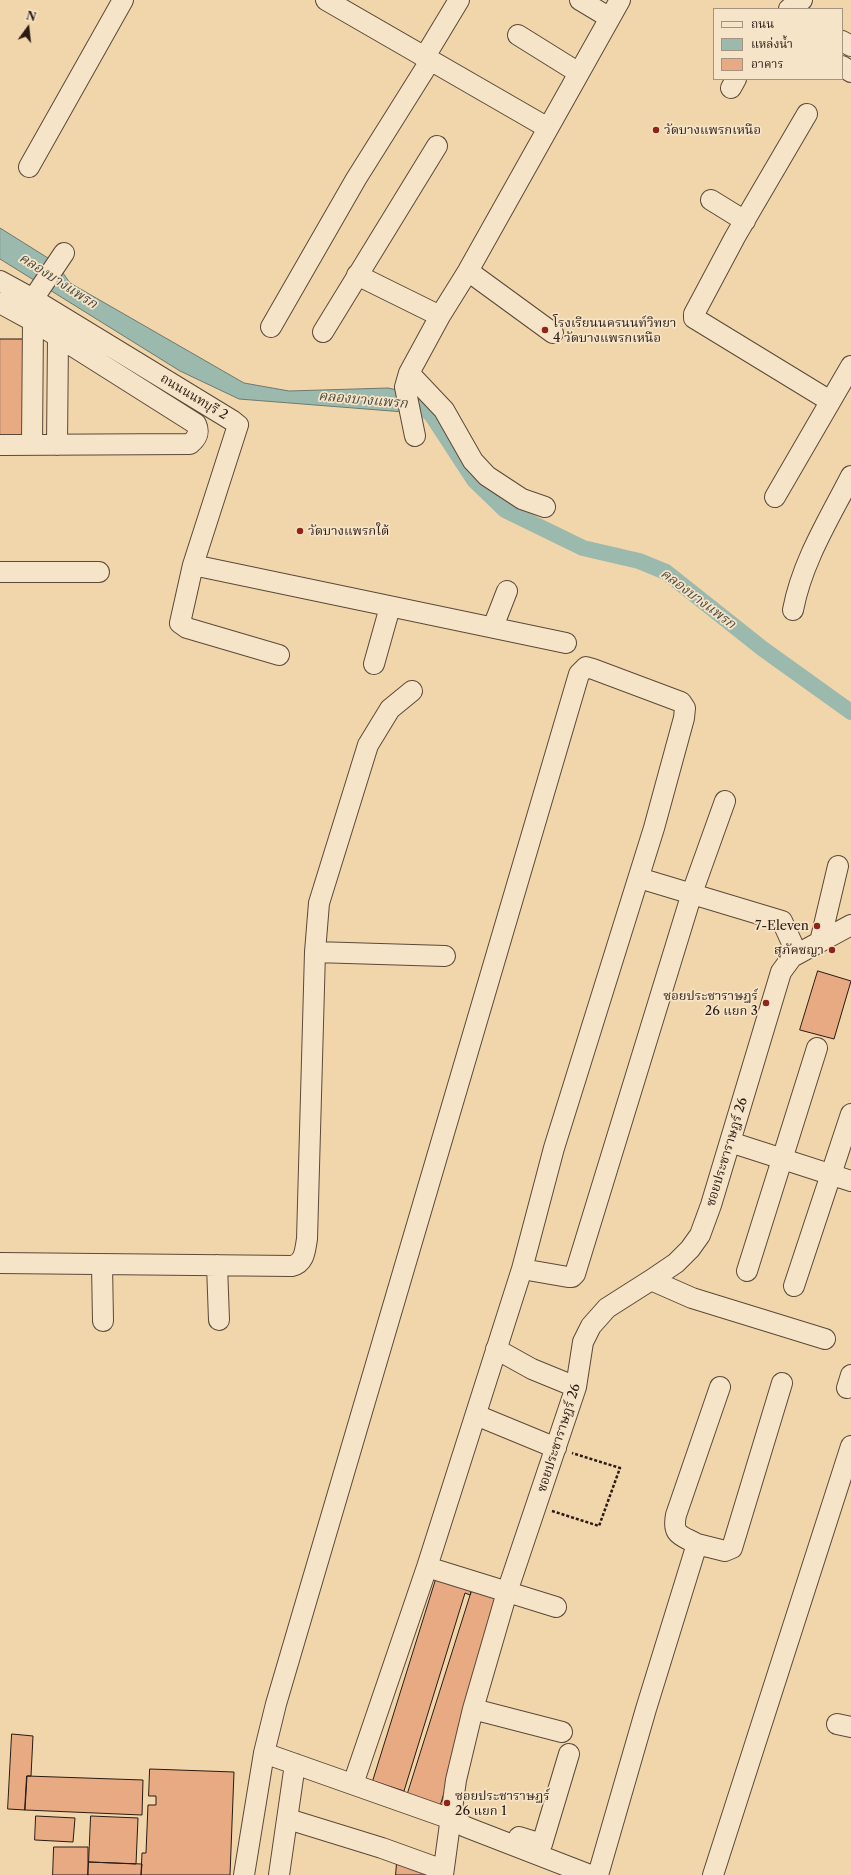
<!DOCTYPE html>
<html>
<head>
<meta charset="utf-8">
<style>
  body { margin:0 }
  #map { position:relative; width:851px; height:1875px; overflow:hidden; background:#f1d6ab; font-family:"Libre Caslon Text","Noto Serif Thai",serif }
  canvas { display:block }
  .legend { position:absolute; left:713px; top:8px; width:130px; height:72px; box-sizing:border-box; background:#f6e4c8; border:1px solid #a49380; margin:0; padding:5px 7px; list-style:none; font-size:12px; color:#291a13 }
  .legend li { display:flex; align-items:center; gap:8px; height:20px }
  .legend b { width:20px; border:1px solid #a49380 }
  .north { position:absolute; left:8px; top:8px; width:40px; height:40px; -webkit-text-stroke:3px #f6e4c8; paint-order:stroke; rotate:15deg; font-size:11px; font-weight:700; line-height:16px; text-align:center; color:#291a13 }
  .north::after { content:''; display:block; margin:auto; width:14px; height:18px; background:#291a13; clip-path:polygon(50% 0,100% 100%,50% 72%,0 100%) }
</style>
</head>
<body>
<div id="map">
<canvas width="851" height="1875"></canvas>
<ul class="legend">
<li><b style="height:5px;background:#f6e4c8"></b>ถนน</li>
<li><b style="height:11px;background:#9bb9ad"></b>แหล่งน้ำ</li>
<li><b style="height:11px;background:#e7aa83"></b>อาคาร</li>
</ul>
<div class="north">N</div>
</div>
<script>
const context = document.querySelector('canvas').getContext('2d');
context.lineJoin = 'round';
function fill(path, color) { context.fillStyle = color; context.fill(path, 'evenodd'); }
function strokePath(path, color, width, dash) { context.strokeStyle = color; context.lineWidth = width; context.lineCap = dash ? 'butt' : 'round'; context.setLineDash(dash || []); context.stroke(path); }
function drawText(font, color, halo, rows, align = 'center') {
  context.font = font + ' "Libre Caslon Text","Noto Serif Thai",serif'; context.lineWidth = 3.5; context.setLineDash([]); context.textBaseline = 'middle'; context.strokeStyle = halo; context.fillStyle = color; for (const [text, x, y, turn = 0] of rows) {
    context.save(); context.translate(x, y); context.rotate((+turn || 0) * Math.PI / 180); context.textAlign = isNaN(turn) ? turn : align; if (halo) context.strokeText(text, 0, 0); context.fillText(text, 0, 0); context.restore();
  }
}
const water = new Path2D(`
  M0 228 56 263 70 283 244 383 289 391 388 388 402 391 404 412 239 399 180 371 0 259Z`);
const canal = new Path2D(`
  M398 403 419 405 431 414 474 480 505 510 583 548 639 561 666 572 763 649 851 712`);
const building = new Path2D(`
  M0 339H29V440L0 439Z
  M818 971 851 981 834 1039 800 1030Z
  M438 1573 474 1584 470 1595 465 1593 404 1791 373 1781Z
  M474 1584 506 1594 440 1806 407 1796Z
  M12 1734 33 1736 31 1776H27L25 1810 8 1809Z
  M150 1769 234 1772 230 1875H141L142 1853H146L148 1805H156V1796H149Z
  M27 1776 143 1780 142 1815 25 1810Z
  M36 1816 75 1818 73 1842 35 1840Z
  M91 1816 138 1818 136 1864 89 1862Z
  M54 1847H88V1875H53Z
  M89 1862 142 1864 141 1875H88Z
  M397 1862 438 1875H396Z`);
const path = new Path2D(`
  M552 1511 599 1526 620 1468 572 1453`);
const minor = new Path2D(`
  M326 0 548 128
  M580 0 610 18
  M789 9 802 0
  M518 35 579 73
  M842 41 851 46
  M424 58 459 0
  M842 66 851 72
  M731 88 736 79
  M807 114 735 237 694 314V318L830 401
  M29 167 123 0
  M711 200 745 221
  M468 271 553 333
  M357 275 440 316
  M0 281 33 299 233 421 238 425 193 565 180 623 187 628 279 655
  M33 299 64 253
  M0 303 33 321 196 424C200 433 197 438 190 444L0 445
  M271 327 356 179 430 61
  M323 332 437 146
  M409 373 444 410 473 461 487 476 522 499 545 507
  M415 436 405 387 409 373 440 316 468 271 620 0
  M32 445 33 321
  M57 445 58 337
  M775 497 851 366
  M193 565 566 643
  M0 572H99
  M793 610C802 562 829 519 851 476
  M493 627 507 591
  M374 664 390 607
  M639 878 782 921 797 954
  M820 942 838 866
  M315 952 445 956
  M730 1142 851 1181
  M0 1263 292 1266C305 1263 305 1250 307 1239L315 952 319 903 368 745 390 709 412 691
  M102 1265 103 1321
  M217 1265 219 1320
  M522 1269 568 1277H572L575 1274 692 893 725 801
  M747 1271 817 1048
  M651 1280 692 1298 825 1339
  M794 1286 851 1114
  M496 1349 532 1369 576 1387
  M847 1388 851 1375
  M476 1415 556 1448
  M697 1544C681 1535 672 1536 676 1515L720 1387
  M427 1567 556 1607
  M473 1709 562 1732
  M837 1724 851 1727
  M264 1753 451 1819 466 1827 590 1875
  M288 1819 382 1848 443 1870
  M519 1837 542 1844 569 1754
  M244 1875 264 1753 276 1704 579 674 586 667 593 669 681 702 685 708 684 718 654 828 554 1148 522 1269 427 1567 353 1784
  M279 1875 295 1764
  M443 1875 456 1780 473 1709 507 1592 576 1387 583 1342 591 1326 607 1308 651 1280 676 1263 690 1249 700 1235 711 1205 781 972 792 957 851 925
  M598 1875 646 1709 697 1544 725 1551 732 1548 782 1383
  M713 1875 851 1446`);
const markers = [
  [656,130,4,"#8f2418"],
  [545,330,4,"#8f2418"],
  [300,531,4,"#8f2418"],
  [817,926,4,"#8f2418"],
  [832,950,4,"#8f2418"],
  [766,1003,4,"#8f2418"],
  [447,1803,4,"#8f2418"]
];
const poiNames = [
  ["วัดบางแพรกเหนือ",664,130],
  ["โรงเรียนนครนนท์วิทยา",553,323],
  ["4 วัดบางแพรกเหนือ",553,338],
  ["วัดบางแพรกใต้",308,531],
  ["7-Eleven",809,926,"right"],
  ["สุภัคชญา",824,950,"right"],
  ["ซอยประชาราษฎร์",758,996,"right"],
  ["26 แยก 3",758,1011,"right"],
  ["ซอยประชาราษฎร์",455,1796],
  ["26 แยก 1",455,1811]
];
const streetNames = [
  ["ถนนนนทบุรี 2",194,397,31],
  ["ซอยประชาราษฎร์ 26",727,1152,-73],
  ["ซอยประชาราษฎร์ 26",559,1438,-72]
];
const waterNames = [
  ["คลองบางแพรก",58,281,33],
  ["คลองบางแพรก",363,400,5],
  ["คลองบางแพรก",698,599,37]
];
fill(water, '#9bb9ad');
strokePath(water, '#6d796f', 1);
strokePath(canal, '#9bb9ad', 16);
fill(building, '#e7aa83');
strokePath(building, '#291a13', 1);
strokePath(minor, '#5b4939', 22);
strokePath(path, '#291a13', 2.5, [3, 2]);
strokePath(minor, '#f6e4c8', 20);
for (const [x, y, r, color] of markers) { const dot = new Path2D(); dot.arc(x, y, r, 0, 2 * Math.PI); context.fillStyle = color; context.fill(dot); strokePath(dot, '#f6e4c8', 1.5); }
drawText('13px', '#291a13', '#f6e4c8', poiNames, 'left');
drawText('13px', '#291a13', '#f6e4c8', streetNames);
drawText('italic 14px', '#4b4a41', '#f6e4c8', waterNames);
</script>
</body>
</html>
